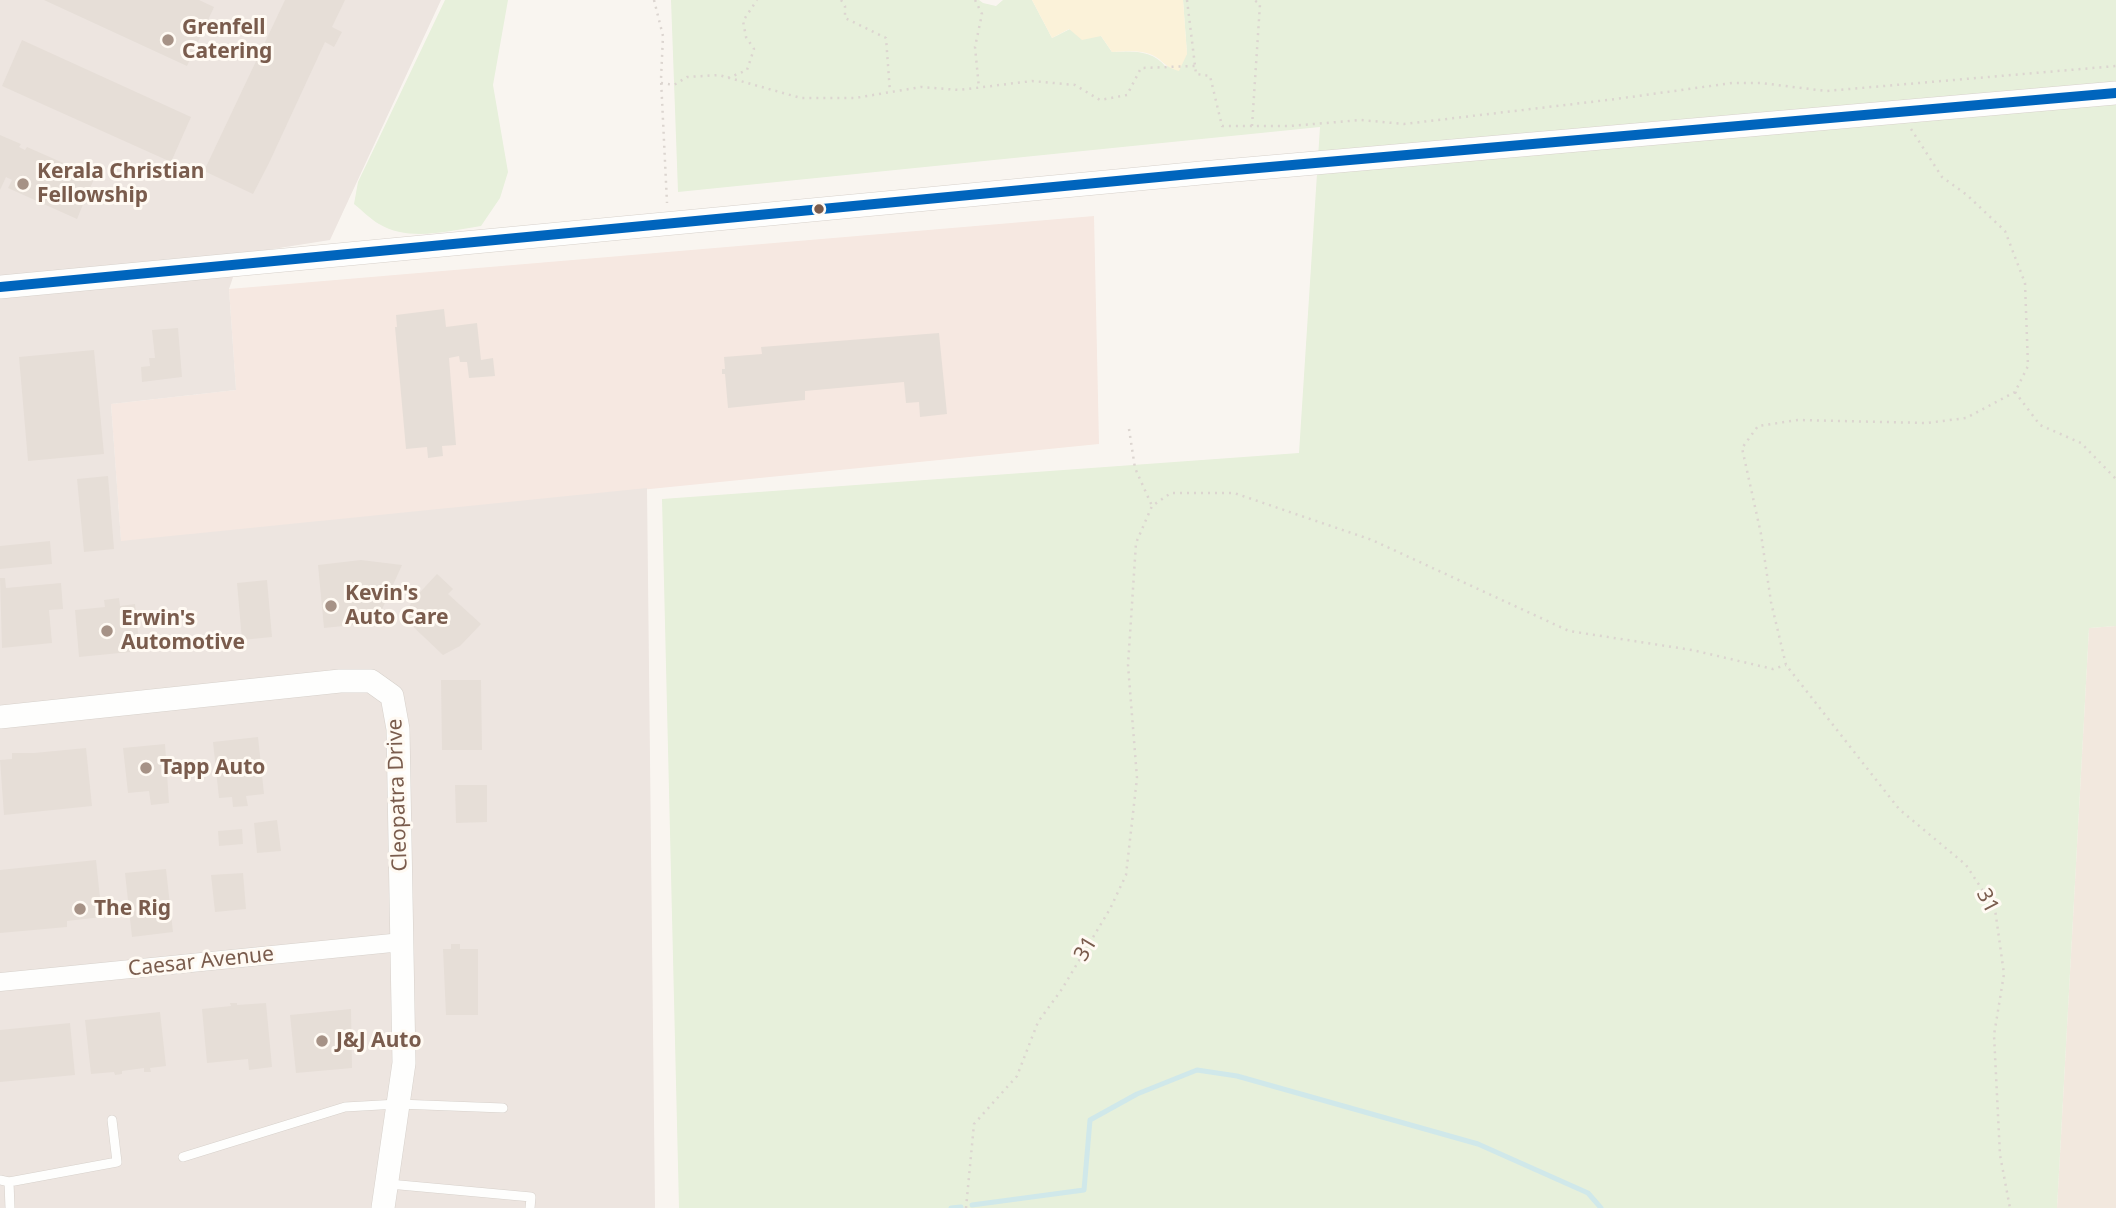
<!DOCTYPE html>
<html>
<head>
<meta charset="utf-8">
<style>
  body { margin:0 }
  canvas { display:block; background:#f9f5f0 }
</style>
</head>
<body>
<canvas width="2116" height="1208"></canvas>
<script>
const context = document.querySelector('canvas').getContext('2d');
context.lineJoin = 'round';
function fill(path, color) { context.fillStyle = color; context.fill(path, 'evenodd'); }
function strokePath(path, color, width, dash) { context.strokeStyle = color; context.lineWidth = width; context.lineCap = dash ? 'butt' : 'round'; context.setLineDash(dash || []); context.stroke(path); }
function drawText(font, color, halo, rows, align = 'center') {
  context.font = font + ' "Noto Sans",sans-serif'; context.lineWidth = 6; context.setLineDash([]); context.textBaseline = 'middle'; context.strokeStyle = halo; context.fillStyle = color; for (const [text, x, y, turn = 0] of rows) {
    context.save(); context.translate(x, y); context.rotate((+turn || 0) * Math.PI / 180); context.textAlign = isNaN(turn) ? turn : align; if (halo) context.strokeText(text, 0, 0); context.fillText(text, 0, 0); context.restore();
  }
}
const residential = new Path2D(`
  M2116 626V1208H2057L2089 628Z`);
const commercial = new Path2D(`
  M1094 216 1099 444 121 542 111 404 236 390 229 289Z`);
const industrial = new Path2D(`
  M0 0H441L330 240 241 254 229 289 236 390 111 404 121 541 647 488 655 1208H0Z`);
const green = new Path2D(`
  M445 0H508L493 85 508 172 500 198 481 226C448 231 409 242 379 224 370 219 362 210 354 204L358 182Z
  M671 0H979L983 3 996 6 1003 0H1032L1052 38 1070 29 1101 36 1112 52C1133 51 1152 50 1166 67L1187 54 1183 0H2116V626L2089 628 2057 1208H679L662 499 1299 453 1320 127 678 192Z`);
const sand = new Path2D(`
  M1032 0H1183L1187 54 1179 71C1169 68 1167 66 1159 59 1147 49 1127 51 1112 52L1101 36 1082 40 1069 29 1052 38Z`);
const stream = new Path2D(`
  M972 1205 1084 1190 1090 1120 1137 1094 1197 1070 1237 1076 1478 1144 1588 1193 1601 1208
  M951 1208 961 1207`);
const building = new Path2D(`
  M44 0H199L214 7 187 66Z
  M285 0H345L332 27 342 32 334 47 325 42 269 163 253 194 204 171Z
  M22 40 191 117 171 162 2 86Z
  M0 135 21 144 19 147 25 150 27 147 95 177 90 188 96 191 90 205 84 202 77 219 8 188 12 180 6 177 0 190Z
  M444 309 446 327 477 323 481 360 493 358 495 376 469 378 467 362H460L459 356 449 358 456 445 442 446 443 456 428 458 427 447 406 449 395 327H397L396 315Z
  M178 328 182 377 142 382 141 367 150 366 149 358H155L152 330Z
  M939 333 947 414 920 417 919 402 906 403 904 382 805 391V400L728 408 725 374H722V369H725L724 357 762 354 761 347Z
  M94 350 104 454 28 461 19 357Z
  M108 476 114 549 84 552 77 479Z
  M50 541 52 564 0 569V546Z
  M361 560 402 565 374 627 353 625 324 628 318 565Z
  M437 574 453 589 448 594 481 624 460 646 443 655 404 618 412 601Z
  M0 578H5L6 588 61 583 63 609 49 610 52 643 2 648Z
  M267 580 272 637 242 640 237 583Z
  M119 598 120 606 135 604 140 651 79 657 75 610 105 607 104 600Z
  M441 680H481L482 750H442Z
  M258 737 264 794 246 796 248 806 233 807 232 797 219 798 213 742Z
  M165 744 169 803 151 805 149 791 128 793 123 748Z
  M86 748 92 806 4 815 0 760 12 759V753H34Z
  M455 785H487V822L456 823Z
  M277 820 281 851 257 853 254 823Z
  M242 829 243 844 219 846 218 831Z
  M96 860 102 917 67 921V927L0 933V870Z
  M166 869 173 932 132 937 125 873Z
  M243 873 246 909 215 912 211 875Z
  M451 944H460V949H478V1015H446L443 949H451Z
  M230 1003H237V1005L266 1003 272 1067 249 1070 248 1059 207 1063 202 1009 231 1006Z
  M351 1009 352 1068 296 1073 290 1015Z
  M160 1012 166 1066 150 1068 151 1072H144V1068L122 1071V1074L115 1075 114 1072 91 1074 85 1020Z
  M70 1023 75 1075 0 1082V1030Z`);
const path = new Path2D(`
  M654 0 663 36 661 79 667 203
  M841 0 845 6V18L886 38 890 92
  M975 0 982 14 975 47 979 88
  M1187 0 1196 74 1210 76 1222 126H1290L1361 120 1404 124 1616 99 1732 83H1761L1826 91 2116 66
  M728 78 747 70 754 49 746 37 743 21 757 0
  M661 83 674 85 687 77 719 75 801 98H855L921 87 959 90 1032 81 1075 85 1100 100 1127 95 1141 68 1195 66
  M1252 126 1260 4 1254 0
  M1911 129 1942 177 1967 195 2005 231 2025 283 2028 366 2015 392 1966 418 1927 423 1798 420 1758 426 1742 448 1761 534 1771 602 1786 665 1899 809 1966 865 1995 909 2004 974 1994 1035 2000 1155 2010 1208
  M2015 392 2040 425 2081 443 2116 479
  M1129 429 1135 468 1152 506
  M966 1208 974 1124 1017 1076 1038 1022 1062 989 1110 909 1126 875 1137 778 1128 665 1136 543 1152 506 1171 493H1234L1372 540 1569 631 1692 650 1773 669 1786 665`);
const service = new Path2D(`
  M183 1157 345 1107 398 1104 503 1108
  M0 1180 9 1182 10 1208
  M9 1182 117 1162 112 1120
  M389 1184 531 1197 530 1208`);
const minor = new Path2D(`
  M0 982 402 942`);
const tertiary = new Path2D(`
  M0 287 1201 173 2116 93
  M0 717 340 681H371L392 696 398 729 404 1063 383 1208`);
const bus1 = new Path2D(`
  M0 287 1201 173 2116 93`);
const markers = [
  [168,40,7,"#a69286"],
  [23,184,7,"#a69286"],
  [819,209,6,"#7a5c4d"],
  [331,606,7,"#a69286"],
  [107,631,7,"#a69286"],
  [146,768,7,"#a69286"],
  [80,909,7,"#a69286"],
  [322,1041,7,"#a69286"]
];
const poiNames = [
  ["Grenfell",182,28],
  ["Catering",182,52],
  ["Kerala Christian",37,172],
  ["Fellowship",37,196],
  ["Kevin's",345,594],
  ["Auto Care",345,618],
  ["Erwin's",121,619],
  ["Automotive",121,643],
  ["Tapp Auto",160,768],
  ["The Rig",94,909],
  ["J&J Auto",336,1041]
];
const streetNames = [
  ["Cleopatra Drive",398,795,-92],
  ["31",1987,901,63],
  ["31",1086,949,-59],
  ["Caesar Avenue",201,962,-6]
];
fill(residential, '#f2e8de');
fill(commercial, '#f6e8e1');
fill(industrial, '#ede5e0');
fill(green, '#e7f0db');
fill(sand, '#fbf2d9');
strokePath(stream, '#d0e8ea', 5);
fill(building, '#e6ded7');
strokePath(service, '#d7d1cb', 10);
strokePath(minor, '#d7d1cb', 19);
strokePath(tertiary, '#d7d1cb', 24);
strokePath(path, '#dcd5d0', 2.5, [2, 5]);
strokePath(service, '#fefefd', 9);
strokePath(minor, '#fefefd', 18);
strokePath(tertiary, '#fefefd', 23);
strokePath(bus1, '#0065bd', 10);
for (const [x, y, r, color] of markers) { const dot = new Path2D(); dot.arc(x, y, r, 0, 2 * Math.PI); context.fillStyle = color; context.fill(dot); strokePath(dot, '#fffaf3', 2.5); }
drawText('bold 21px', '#7a5c4d', '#fffaf3', poiNames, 'left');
drawText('21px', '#7a5c4d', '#fffaf3', streetNames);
</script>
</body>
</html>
